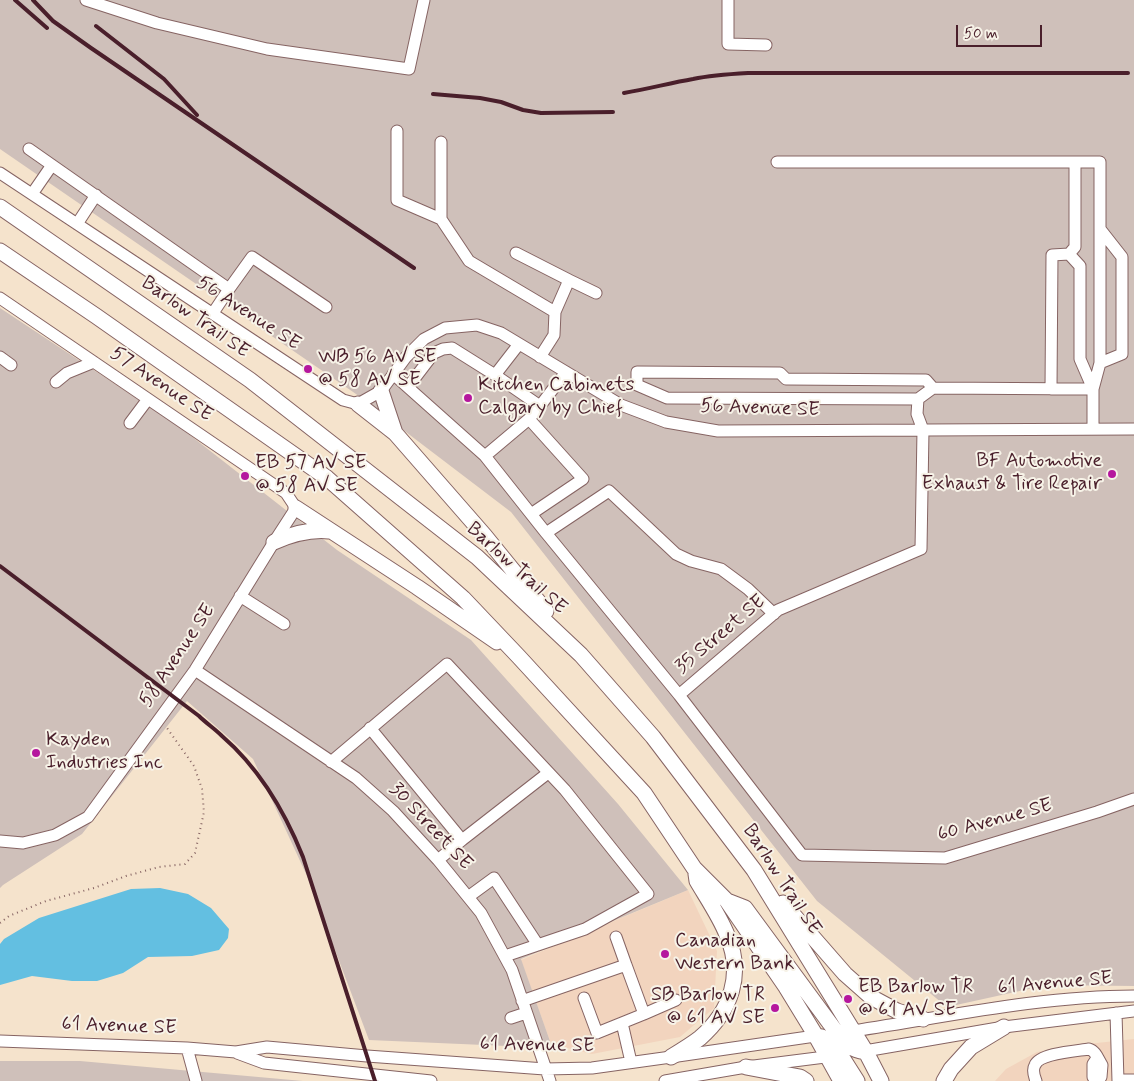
<!DOCTYPE html>
<html>
<head>
<meta charset="utf-8">
<style>
  body { margin:0 }
  #map { position:relative; width:1134px; height:1081px; overflow:hidden; background:#f5e3cc; font-family:Mynerve,sans-serif }
  canvas { display:block }
  .scale { position:absolute; left:956px; top:25px; width:86px; height:22px; box-sizing:border-box; border:2px solid #4a1f2b; border-top:0; padding-left:6px; font-size:15px; line-height:18px; white-space:nowrap; color:#4a1f2b; -webkit-text-stroke:4px #f7f3e8; paint-order:stroke }
</style>
</head>
<body>
<div id="map">
<canvas width="1134" height="1081"></canvas>
<div class="scale">50 m</div>
</div>
<script>
const context = document.querySelector('canvas').getContext('2d');
context.lineJoin = 'round';
function fill(path, color) { context.fillStyle = color; context.fill(path, 'evenodd'); }
function strokePath(path, color, width, dash) { context.strokeStyle = color; context.lineWidth = width; context.lineCap = dash ? 'butt' : 'round'; context.setLineDash(dash || []); context.stroke(path); }
function drawText(font, color, halo, rows, align = 'center') {
  context.font = font + ' Mynerve,sans-serif'; context.lineWidth = 4; context.setLineDash([]); context.textBaseline = 'middle'; context.strokeStyle = halo; context.fillStyle = color; for (const [text, x, y, turn = 0] of rows) {
    context.save(); context.translate(x, y); context.rotate((+turn || 0) * Math.PI / 180); context.textAlign = isNaN(turn) ? turn : align; if (halo) context.strokeText(text, 0, 0); context.fillText(text, 0, 0); context.restore();
  }
}
const built = new Path2D(`
  M688 890 717 951 714 1008 680 1037 592 1054 551 1044 521 960Z
  M1134 1039V1081H995L1006 1069 1037 1052 1078 1045Z`);
const industrial = new Path2D(`
  M0 0H1134V986L1047 985 947 1007 817 901 511 512 356 394 0 149Z
  M0 308 177 425 337 550 471 640 618 804 688 890 521 959 551 1044 507 1046 369 1040 307 876 253 759 187 701 82 834 3 885 0 888Z
  M0 1061H80L303 1081H0Z`);
const water = new Path2D(`
  M160 888 188 894 211 908 229 929 228 938 219 950 192 956 148 957 123 973 97 981H72L32 976 0 985V944L4 939 39 918 131 889Z`);
const path = new Path2D(`
  M0 923 9 916 46 901 94 888 126 876 159 867 185 864 195 853 204 812 202 789 194 766 167 728`);
const minor = new Path2D(`
  M86 0 157 23 267 49 409 69 424 0
  M728 0V44L766 45
  M397 131V200L441 219V142
  M29 149 229 289 252 257 326 307
  M777 162H1100V363L1093 389
  M0 173 343 400 358 404 381 391 406 357 424 339 445 328 477 325 501 333 621 405 666 422 718 431 1134 429
  M32 194 52 165
  M441 219 469 261 555 312 569 280 596 293
  M77 224 96 195
  M1100 229 1122 257V354L1100 363
  M516 253 569 280
  M1069 254 1075 247V162
  M0 298 286 493 296 508 274 542 195 670 88 817 55 835 23 843 0 841
  M213 313 229 289
  M0 357 11 365
  M540 357 554 335 555 312
  M393 374 485 456 546 533
  M495 375 540 406 566 372
  M56 382 67 373 94 362
  M408 387 434 353 443 349 452 348 495 375 519 344
  M933 388 926 380 786 379 780 373 637 372V385L667 398 918 399 917 414 923 430 921 549 778 610 679 695 802 855 945 858 1097 812 1134 799
  M1051 389 1052 255 1069 254 1080 266V359L1093 389
  M918 399 933 388 1093 389V429
  M529 419 583 479 531 514
  M130 423 148 399
  M485 456 529 419 534 413
  M240 596 284 624
  M195 670 356 778 393 811 438 860 481 913 512 970 550 1081
  M679 695 546 533 609 491 676 554 691 561 721 569 748 589 774 614
  M370 728 462 840 438 860
  M331 762 447 664 565 790 648 894 585 929 505 956
  M462 840 548 773
  M468 897 494 878 538 945
  M584 998 597 1033 644 1014 626 965
  M522 1001 626 965 616 937
  M1116 1013 1118 1081
  M644 1014 676 1000
  M511 1018 526 1013
  M622 1023 631 1062
  M846 1032C941 1018 1038 996 1134 996
  M0 1041 187 1048 236 1052 267 1047 367 1056 545 1069 592 1068 671 1057 822 1035
  M187 1048 196 1081
  M859 1052 1004 1027 1134 1011
  M237 1053 264 1063 431 1081
  M1118 1080H1134
  M665 1081 746 1067 833 1056
  M1036 1081C1034 1076 1032 1070 1035 1065 1040 1053 1077 1051 1089 1049 1096 1051 1098 1059 1102 1065L1101 1077 1097 1081
  M1096 1081 1093 1077V1064L1097 1058`);
const major = new Path2D(`
  M0 207 250 380 477 557 581 655 653 737 754 870 866 1052 881 1081
  M0 251 96 316 327 478 463 598 519 657 644 793 694 868 727 901 786 987 816 1036 841 1081
  M381 391 395 433
  M358 404 395 433 485 536 546 611
  M296 508 417 587 497 642
  M274 542C292 534 309 529 329 531
  M727 901 745 908 837 1033C848 1046 849 1049 866 1052
  M783 903 845 974 871 997 897 1011 923 1019
  M820 1037 831 1040 857 1081
  M671 1057C681 1051 691 1045 700 1038 731 1011 744 974 727 935 720 917 707 898 697 881L696 874
  M746 1067 800 1077 806 1081
  M944 1081 951 1069 971 1047 1004 1027`);
const rail = new Path2D(`
  M15 0 47 28
  M33 0 53 21 91 48 414 268
  M96 26 164 79 197 115
  M624 93C648 89 670 83 693 79 712 75 730 74 748 73H1128
  M433 94 480 98 501 102 523 110 541 113 613 112
  M0 566 199 716C206 723 215 729 222 736 259 768 285 812 303 857L375 1081`);
const markers = [
  [308,369,5,"#b5179e"],
  [468,398,5,"#b5179e"],
  [1112,474,5,"#b5179e"],
  [245,476,5,"#b5179e"],
  [36,753,5,"#b5179e"],
  [665,954,5,"#b5179e"],
  [848,999,5,"#b5179e"],
  [775,1008,5,"#b5179e"]
];
const streetNames = [
  ["56 Avenue SE",248,314,33],
  ["Barlow Trail SE",195,318,35],
  ["57 Avenue SE",161,385,34],
  ["56 Avenue SE",760,409,2],
  ["Barlow Trail SE",516,569,42],
  ["35 Street SE",721,635,-40],
  ["58 Avenue SE",178,656,-56],
  ["60 Avenue SE",995,821,-15],
  ["30 Street SE",430,827,47],
  ["Barlow Trail SE",781,880,57],
  ["61 Avenue SE",1055,984,-5],
  ["61 Avenue SE",119,1027,2],
  ["61 Avenue SE",537,1046,1]
];
const poiNames = [
  ["WB 56 AV SE",318,358],
  ["@ 58 AV SE",318,381],
  ["Kitchen Cabinets",478,386],
  ["Calgary by Chief",478,409],
  ["BF Automotive",1102,462,"right"],
  ["Exhaust & Tire Repair",1102,485,"right"],
  ["EB 57 AV SE",255,464],
  ["@ 58 AV SE",255,487],
  ["Kayden",46,741],
  ["Industries Inc",46,764],
  ["Canadian",675,942],
  ["Western Bank",675,965],
  ["EB Barlow TR",858,988],
  ["@ 61 AV SE",858,1011],
  ["SB Barlow TR",765,996,"right"],
  ["@ 61 AV SE",765,1019,"right"]
];
fill(built, '#f2d4be');
fill(industrial, '#cfc0ba');
fill(water, '#63bfe1');
strokePath(minor, '#866463', 13);
strokePath(major, '#866463', 17);
strokePath(path, '#866463', 2, [1, 4]);
strokePath(minor, '#fff', 11);
strokePath(major, '#fff', 15);
strokePath(rail, '#4a1f2b', 4);
for (const [x, y, r, color] of markers) { const dot = new Path2D(); dot.arc(x, y, r, 0, 2 * Math.PI); context.fillStyle = color; context.fill(dot); strokePath(dot, '#f7f3e8', 2); }
drawText('20px', '#4a1f2b', '#f7f3e8', streetNames);
drawText('20px', '#4a1f2b', '#f7f3e8', poiNames, 'left');
</script>
</body>
</html>
